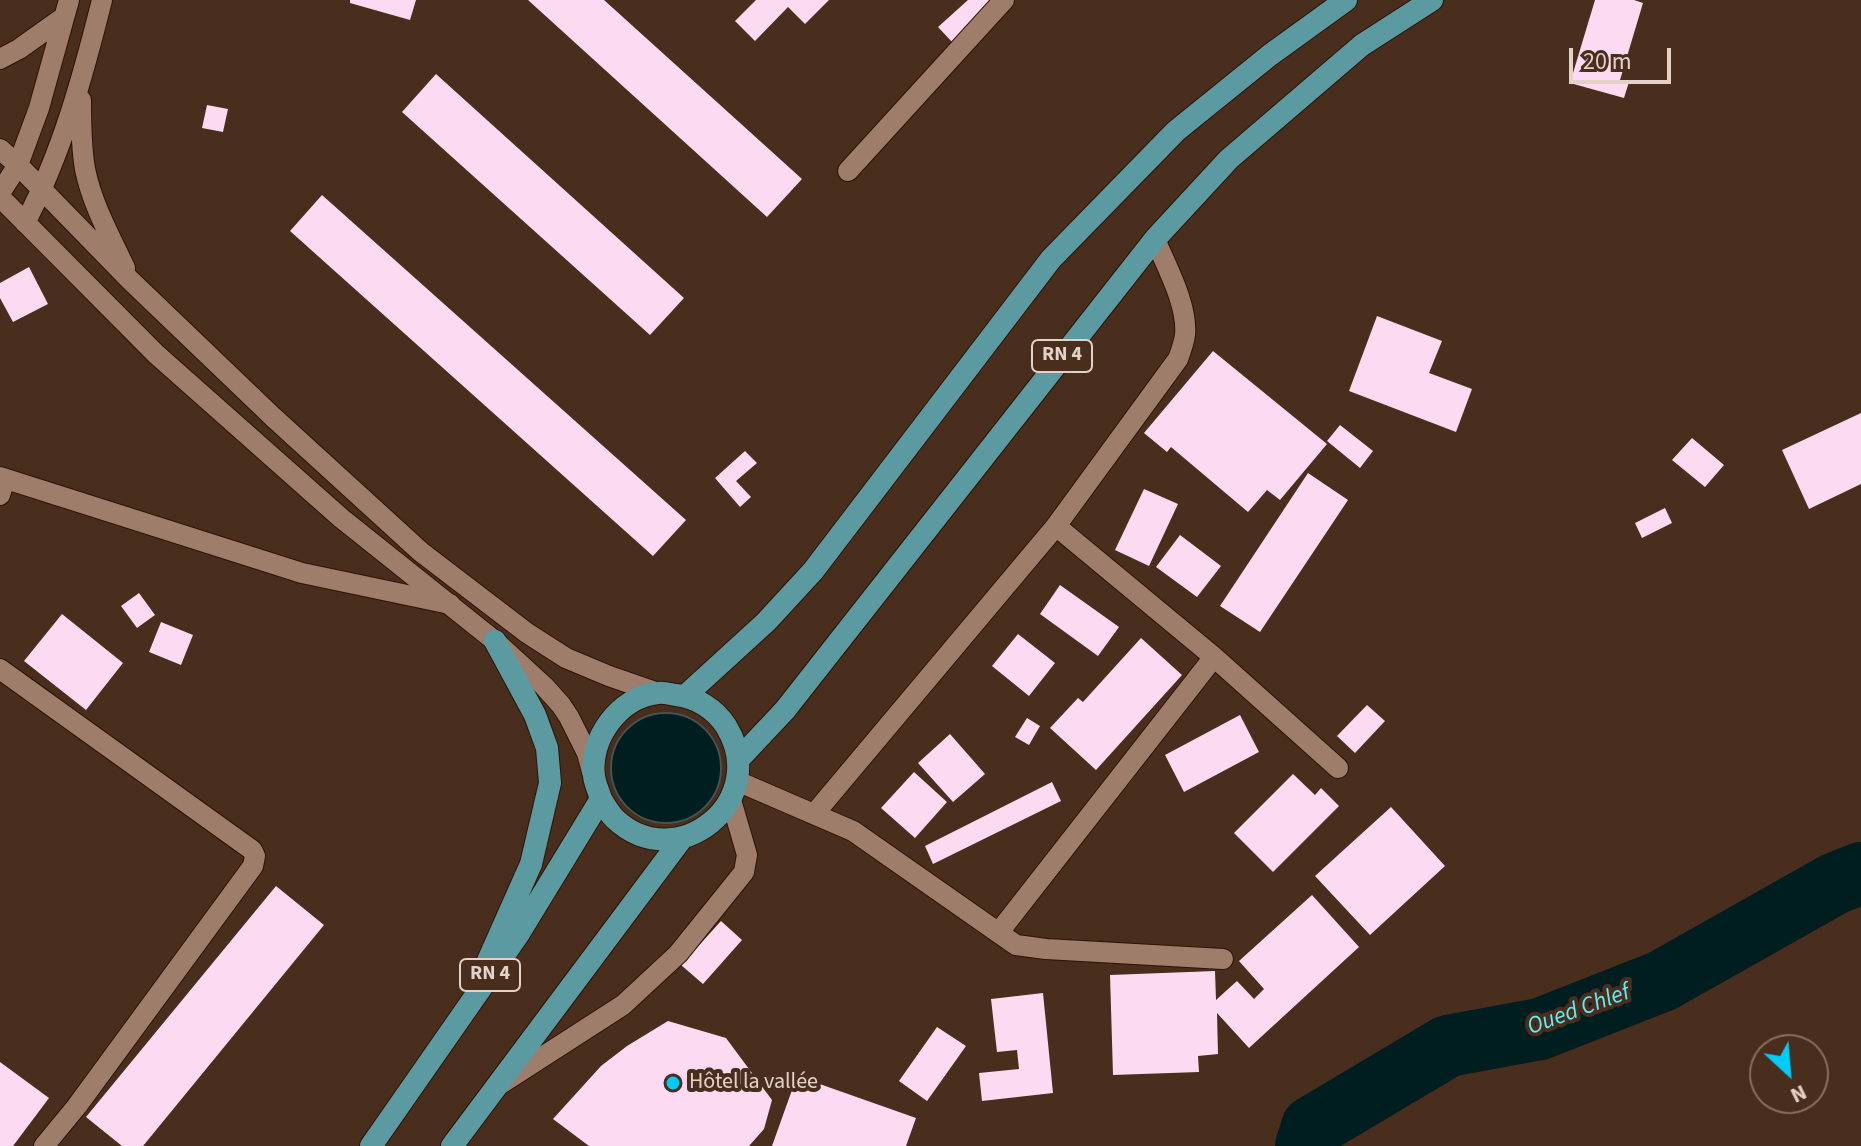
<!DOCTYPE html>
<html>
<head>
<meta charset="utf-8">
<style>
  body { margin:0 }
  #map { position:relative; width:1861px; height:1146px; overflow:hidden; background:#492d1d; font-family:"Source Sans 3",sans-serif }
  canvas { display:block }
  .north { position:absolute; left:1749px; top:1034px; width:80px; height:80px; box-sizing:border-box; background:#492d1d; border:2px solid #876f61; border-radius:50%; rotate:154deg; font-size:22px; font-weight:700; line-height:32px; text-align:center; color:#e4d2c8 }
  .north::after { content:''; display:block; margin:auto; width:28px; height:36px; background:#01cbf9; clip-path:polygon(50% 0,100% 100%,50% 72%,0 100%) }
  .scale { position:absolute; left:1569px; top:48px; width:102px; height:36px; box-sizing:border-box; border:4px solid #e4d2c8; border-top:0; padding-left:10px; font-size:24px; line-height:28px; white-space:nowrap; color:#e4d2c8; -webkit-text-stroke:6px #492d1d; paint-order:stroke }
</style>
</head>
<body>
<div id="map">
<canvas width="1861" height="1146"></canvas>
<div class="north">N</div>
<div class="scale">20 m</div>
</div>
<script>
const context = document.querySelector('canvas').getContext('2d');
context.lineJoin = 'round';
function fill(path, color) { context.fillStyle = color; context.fill(path, 'evenodd'); }
function strokePath(path, color, width, dash) { context.strokeStyle = color; context.lineWidth = width; context.lineCap = dash ? 'butt' : 'round'; context.setLineDash(dash || []); context.stroke(path); }
function drawText(font, color, halo, rows, align = 'center') {
  context.font = font + ' "Source Sans 3",sans-serif'; context.lineWidth = 8; context.setLineDash([]); context.textBaseline = 'middle'; context.strokeStyle = halo; context.fillStyle = color; for (const [text, x, y, turn = 0] of rows) {
    context.save(); context.translate(x, y); context.rotate((+turn || 0) * Math.PI / 180); context.textAlign = isNaN(turn) ? turn : align; if (halo) context.strokeText(text, 0, 0); context.fillText(text, 0, 0); context.restore();
  }
}
const water = new Path2D(`
  M611 768a55 55 0 1 1 110 0a55 55 0 1 1-110 0Z`);
const river = new Path2D(`
  M1306 1146 1312 1127 1448 1046 1540 1029 1662 981 1834 884 1861 873`);
const building = new Path2D(`
  M350 0H416L410 20 350 3Z
  M528 0H604L802 179 767 217Z
  M756 0H829L805 24 788 7 755 41 735 21Z
  M968 0H998L952 42 938 27Z
  M1595 0H1634L1643 3 1620 80 1629 82 1624 98 1570 83Z
  M436 74 684 298 650 335 402 112Z
  M207 105 228 109 223 132 202 128Z
  M322 195 686 520 653 556 290 231Z
  M29 267 48 304 13 322 0 298V283Z
  M1377 316 1442 341 1429 373 1472 389 1456 432 1349 391Z
  M1213 351 1327 444 1280 500 1267 490 1248 512 1171 447 1167 452 1144 433Z
  M1861 413V484L1809 509 1782 450Z
  M1340 425 1373 451 1360 468 1327 441Z
  M1692 438 1724 465 1705 487 1672 460Z
  M745 451 757 463 736 481 751 497 740 507 715 478Z
  M1308 473 1348 500 1260 632 1220 606Z
  M1144 489 1178 504 1149 566 1115 550Z
  M1665 508 1672 523 1642 538 1635 523Z
  M1180 535 1221 566 1197 597 1156 567Z
  M1060 585 1119 627 1098 656 1040 614Z
  M139 593 155 615 137 628 121 606Z
  M62 614 123 663 86 710 24 661Z
  M161 622 193 635 181 665 149 652Z
  M1018 634 1055 663 1029 696 992 666Z
  M1141 638 1182 675 1096 770 1050 728 1078 698 1083 702Z
  M1367 705 1385 721 1355 753 1337 736Z
  M1240 715 1259 752 1184 792 1165 755Z
  M1027 718 1040 726 1029 745 1015 737Z
  M950 734 985 774 953 802 918 763Z
  M914 772 947 802 915 838 881 808Z
  M1293 774 1315 795 1321 788 1339 806 1273 872 1234 833Z
  M1052 782 1061 801 933 864 925 846Z
  M1391 807 1445 866 1370 935 1315 876Z
  M276 886 324 925 143 1146H122L86 1117Z
  M1312 895 1359 947 1249 1048 1217 1013 1218 1054 1198 1056 1199 1072 1113 1075 1110 975 1215 971 1216 1000 1237 981 1254 999 1264 989 1239 961Z
  M721 921 742 940 703 984 681 965Z
  M1043 993 1053 1093 982 1101 979 1073 1019 1069 1017 1050 997 1052 991 999Z
  M668 1021 726 1038 772 1100 764 1129 749 1146H589L553 1119 601 1066 627 1046Z
  M937 1027 966 1046 927 1101 899 1081Z
  M0 1062 49 1098 13 1146H0Z
  M797 1076 916 1118 906 1146H772Z`);
const service = new Path2D(`
  M0 495 5 479
  M0 669 252 850 255 856 253 866 77 1106 44 1146
  M502 1083 623 1005 678 954 744 872 747 855 731 800`);
const minor = new Path2D(`
  M848 171 1004 0
  M0 477 302 573 450 604
  M1056 526 1214 657 1338 768
  M737 781 853 831 1016 945 1046 949 1223 959
  M815 813 1056 526 1178 359C1181 351 1184 343 1185 335 1188 305 1166 266 1155 239
  M999 932 1214 657`);
const secondary = new Path2D(`
  M0 59 19 49 64 17
  M81 100C81 123 81 146 85 169 92 204 110 236 125 268
  M0 149 18 165 130 280 273 417 421 552 527 633 566 658 609 676 658 693
  M0 193 18 165 39 108 69 0
  M0 197 156 354 341 518 495 641 544 686 561 705 569 717 587 753 592 772
  M25 223C62 153 83 76 102 0`);
const trunk = new Path2D(`
  M685 696 766 622 813 571 1051 259 1176 131 1270 55 1346 0
  M738 760 785 710 1155 239 1229 159 1362 45 1432 0
  M487 963 531 864 550 783 547 748 535 715 495 641
  M371 1146 518 935 601 799C599 792 595 784 594 776 589 739 619 697 658 693 663 692 670 694 676 695 696 697 715 709 726 726 772 801 677 877 615 819 610 814 605 806 601 799
  M452 1146 683 837`);
const markers = [
  [673,1083,8,"#01cbf9"]
];
const shields = [
  [1062,356,60],
  [490,975,60]
];
const shieldNames = [
  ["RN 4",1062,356],
  ["RN 4",490,975]
];
const poiNames = [
  ["Hôtel la vallée",689,1083]
];
const waterNames = [
  ["Oued Chlef",1579,1011,-20]
];
fill(water, '#001d1f');
strokePath(water, '#445352', 2);
strokePath(river, '#001d1f', 62);
fill(building, '#fcdaf1');
strokePath(service, '#2e1406', 22);
strokePath(minor, '#2e1406', 22);
strokePath(secondary, '#2e1406', 22);
strokePath(trunk, '#2e1406', 24);
strokePath(service, '#9e7d6b', 20);
strokePath(minor, '#9e7d6b', 20);
strokePath(secondary, '#9e7d6b', 20);
strokePath(trunk, '#5a9aa0', 22);
for (const [x, y, r, color] of markers) { const dot = new Path2D(); dot.arc(x, y, r, 0, 2 * Math.PI); context.fillStyle = color; context.fill(dot); strokePath(dot, '#492d1d', 3); }
for (const [x, y, w] of shields) { const box = new Path2D(); box.roundRect(x - w / 2, y - 16, w, 32, 6); context.fillStyle = '#492d1d'; context.fill(box); strokePath(box, '#e4d2c8', 2); }
drawText('bold 20px', '#e4d2c8', null, shieldNames);
drawText('22px', '#e4d2c8', '#492d1d', poiNames, 'left');
drawText('italic 24px', '#5eeef8', '#492d1d', waterNames);
</script>
</body>
</html>
